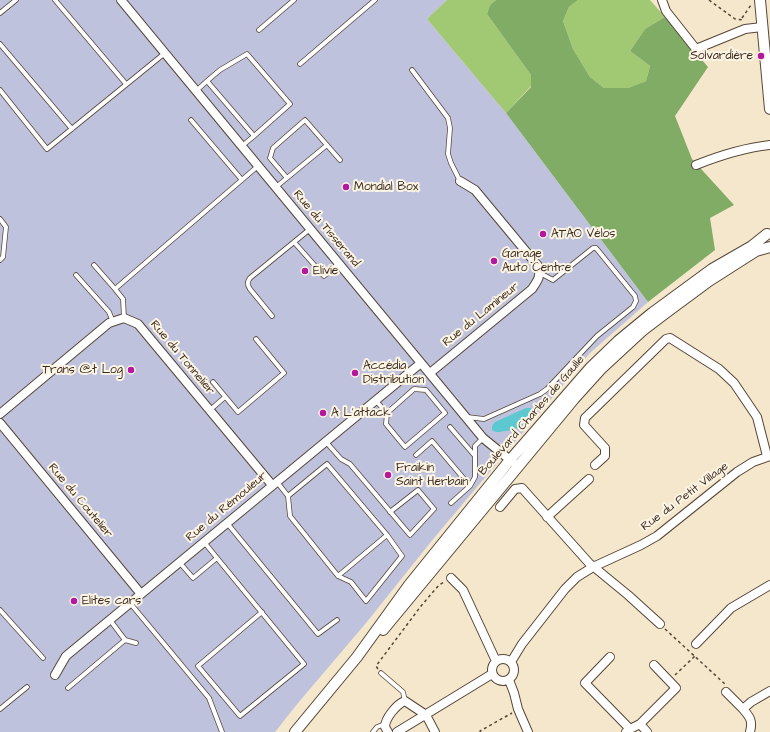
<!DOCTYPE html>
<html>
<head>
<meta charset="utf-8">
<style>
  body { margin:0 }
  canvas { display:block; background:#f4e7cc }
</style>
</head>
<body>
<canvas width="770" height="732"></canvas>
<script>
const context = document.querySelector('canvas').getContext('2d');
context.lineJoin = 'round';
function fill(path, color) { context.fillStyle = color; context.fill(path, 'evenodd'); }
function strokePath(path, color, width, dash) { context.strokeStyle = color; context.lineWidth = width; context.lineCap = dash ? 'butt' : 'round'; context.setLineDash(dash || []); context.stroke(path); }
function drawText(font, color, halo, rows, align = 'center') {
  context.font = font + ' "Architects Daughter",sans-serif'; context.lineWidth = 4; context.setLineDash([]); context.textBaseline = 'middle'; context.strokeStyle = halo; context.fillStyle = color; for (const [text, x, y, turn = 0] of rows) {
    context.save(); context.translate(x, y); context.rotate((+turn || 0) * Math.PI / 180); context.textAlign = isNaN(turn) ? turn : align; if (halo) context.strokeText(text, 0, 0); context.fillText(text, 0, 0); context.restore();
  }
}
const industrial = new Path2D(`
  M0 0H447L427 19 506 113 648 302 590 353 434 538 366 623 298 703 275 732H0Z`);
const green = new Path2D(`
  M447 0H496L490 5 487 14 531 75V86L506 113 427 19Z
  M578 0H650L665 17 645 29 630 51 650 66 646 81 628 88H604L590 77 573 49 563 21 569 7Z`);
const forest = new Path2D(`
  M496 0H578L569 7 563 21 573 49 590 77 604 88H628L646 81 650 66 630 51 645 29 665 17 708 67 675 116 692 159 734 205 710 218 715 250 648 302 506 113 531 87V75L487 14 490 5Z`);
const water = new Path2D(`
  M526 408H531L533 411C527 424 519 430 505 431 500 432 496 433 492 430V426L495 422Z`);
const path = new Path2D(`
  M709 0 735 19 743 20
  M742 18 751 5
  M493 466 496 459
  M665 629 726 685
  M378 669 376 666 421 606 439 585 444 582
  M675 675 695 656
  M481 732 480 731 512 713`);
const service = new Path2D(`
  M55 0 126 84
  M0 13 16 0
  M259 30 294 0
  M0 44 72 129
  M300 64 375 0
  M412 70 448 118 450 128 448 154 451 163 460 181
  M207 81 220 70 247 54 290 104 254 136
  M0 90 47 149 165 53
  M196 91 207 81 254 136 242 146
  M191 120 242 180
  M287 178 270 158 273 148 305 120 340 160
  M276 187 327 145
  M0 219 6 227 3 257 0 260
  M294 242 324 276 339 263
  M94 265 115 289 258 166
  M76 275 109 312 113 322
  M115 289 123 299 124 318
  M272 316 250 289C247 284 247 282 250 278L310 229
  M213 382 238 412 284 373 256 339
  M376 401 387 413 414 389 426 390 445 413 405 447 386 424 387 413
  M210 410 225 397
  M467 417 484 419 540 394 547 389 597 336 633 307 636 301 635 296 596 248H593L553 280 540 273
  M450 427 475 456
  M326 442 341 459 350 464 410 535 434 509 418 490 390 512
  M416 455 432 441 470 486
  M277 482 288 496 290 516 338 576 387 535 327 464 288 496
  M451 503 470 486 475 477V446L483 438
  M227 523 318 634 337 620
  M217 558 304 664 240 716 198 666 262 612
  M180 563 193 578 217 558 204 542
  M338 576 351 582 366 601 402 556 387 535
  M130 603 209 698 222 732
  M0 610 43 658
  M125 640 136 643
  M381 673 403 692 405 701
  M68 688 125 640 110 620
  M0 709 27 687
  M373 732 377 727 385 724`);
const minor = new Path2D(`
  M121 0 483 438 515 464
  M662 0 666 11 696 49 745 29 762 27
  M696 165C721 155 743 148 770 145
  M430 373 532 289C538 280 541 277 538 266L475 190 460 181
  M0 414 109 323 124 318 138 324 272 485
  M0 423 141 594
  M595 465 605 456V448L584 425 585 418 666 339 670 338 719 369 734 383 757 417 767 456
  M500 507 515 489 522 488 589 563 628 595 660 624
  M547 517 589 479
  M451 578 463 590 496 661
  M696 644 731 608 770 585
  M610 657 585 683 630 729
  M492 670a11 11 0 1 1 22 0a11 11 0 1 1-22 0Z
  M511 662 522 644 565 589 577 577 593 567 641 545 657 536 737 472 753 462 770 456
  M55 675 66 656 421 363
  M509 680 514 693 518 709 528 732
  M726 692 743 709 751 702 770 691
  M743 709C750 717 753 721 750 732
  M640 724 647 732
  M388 732 385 727C385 718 397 704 405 701L426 715 435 732
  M397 732 492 674
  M626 732 630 729 640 724 676 688 654 665`);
const tertiary = new Path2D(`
  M760 0 770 109
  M383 630 574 399 602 368 642 331 663 315 709 281 756 251 770 247
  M295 732 357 657 409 585 510 460 591 367 618 341 652 313 712 269 752 246 767 234`);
const markers = [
  [761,56,4,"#b5179e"],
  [346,187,4,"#b5179e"],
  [543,234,4,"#b5179e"],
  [494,261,4,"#b5179e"],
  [305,271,4,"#b5179e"],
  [131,370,4,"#b5179e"],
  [355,373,4,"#b5179e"],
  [323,413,4,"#b5179e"],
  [388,475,4,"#b5179e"],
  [74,601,4,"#b5179e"]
];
const poiNames = [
  ["Solvardière",753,56,"right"],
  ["Mondial Box",354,187],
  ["ATAO Vélos",551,234],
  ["Garage",502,254],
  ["Auto Centre",502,268],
  ["Elivie",313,271],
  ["Accédia",363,366],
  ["Distribution",363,380],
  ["Trans @t Log",123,370,"right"],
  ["A L'attack",331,413],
  ["Fraikin",396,468],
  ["Saint Herbain",396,482],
  ["Elites cars",82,601]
];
const streetNames = [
  ["Rue du Tisserand",326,229,50],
  ["Rue du Lamineur",481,315,-39],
  ["Rue du Tonnelier",182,358,50],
  ["Boulevard Charles de Gaulle",532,416,-49],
  ["Rue du Petit Village",685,497,-37],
  ["Rue du Coutelier",80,501,50],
  ["Rue du Rémouleur",227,507,-40]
];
fill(industrial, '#bfc2dd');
fill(green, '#a1c873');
fill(forest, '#80ac65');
fill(water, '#5cc9d0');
strokePath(service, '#574638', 5.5);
strokePath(minor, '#574638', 10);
strokePath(tertiary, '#574638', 12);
strokePath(path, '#574638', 1.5, [3, 3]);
strokePath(service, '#fff', 4);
strokePath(minor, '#fff', 8);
strokePath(tertiary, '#fff', 10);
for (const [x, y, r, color] of markers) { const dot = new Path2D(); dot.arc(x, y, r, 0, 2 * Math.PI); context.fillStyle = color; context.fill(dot); strokePath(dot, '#fcf5e5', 1.5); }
drawText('12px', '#3b2a1e', '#fcf5e5', poiNames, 'left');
drawText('12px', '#3b2a1e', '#fcf5e5', streetNames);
</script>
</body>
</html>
